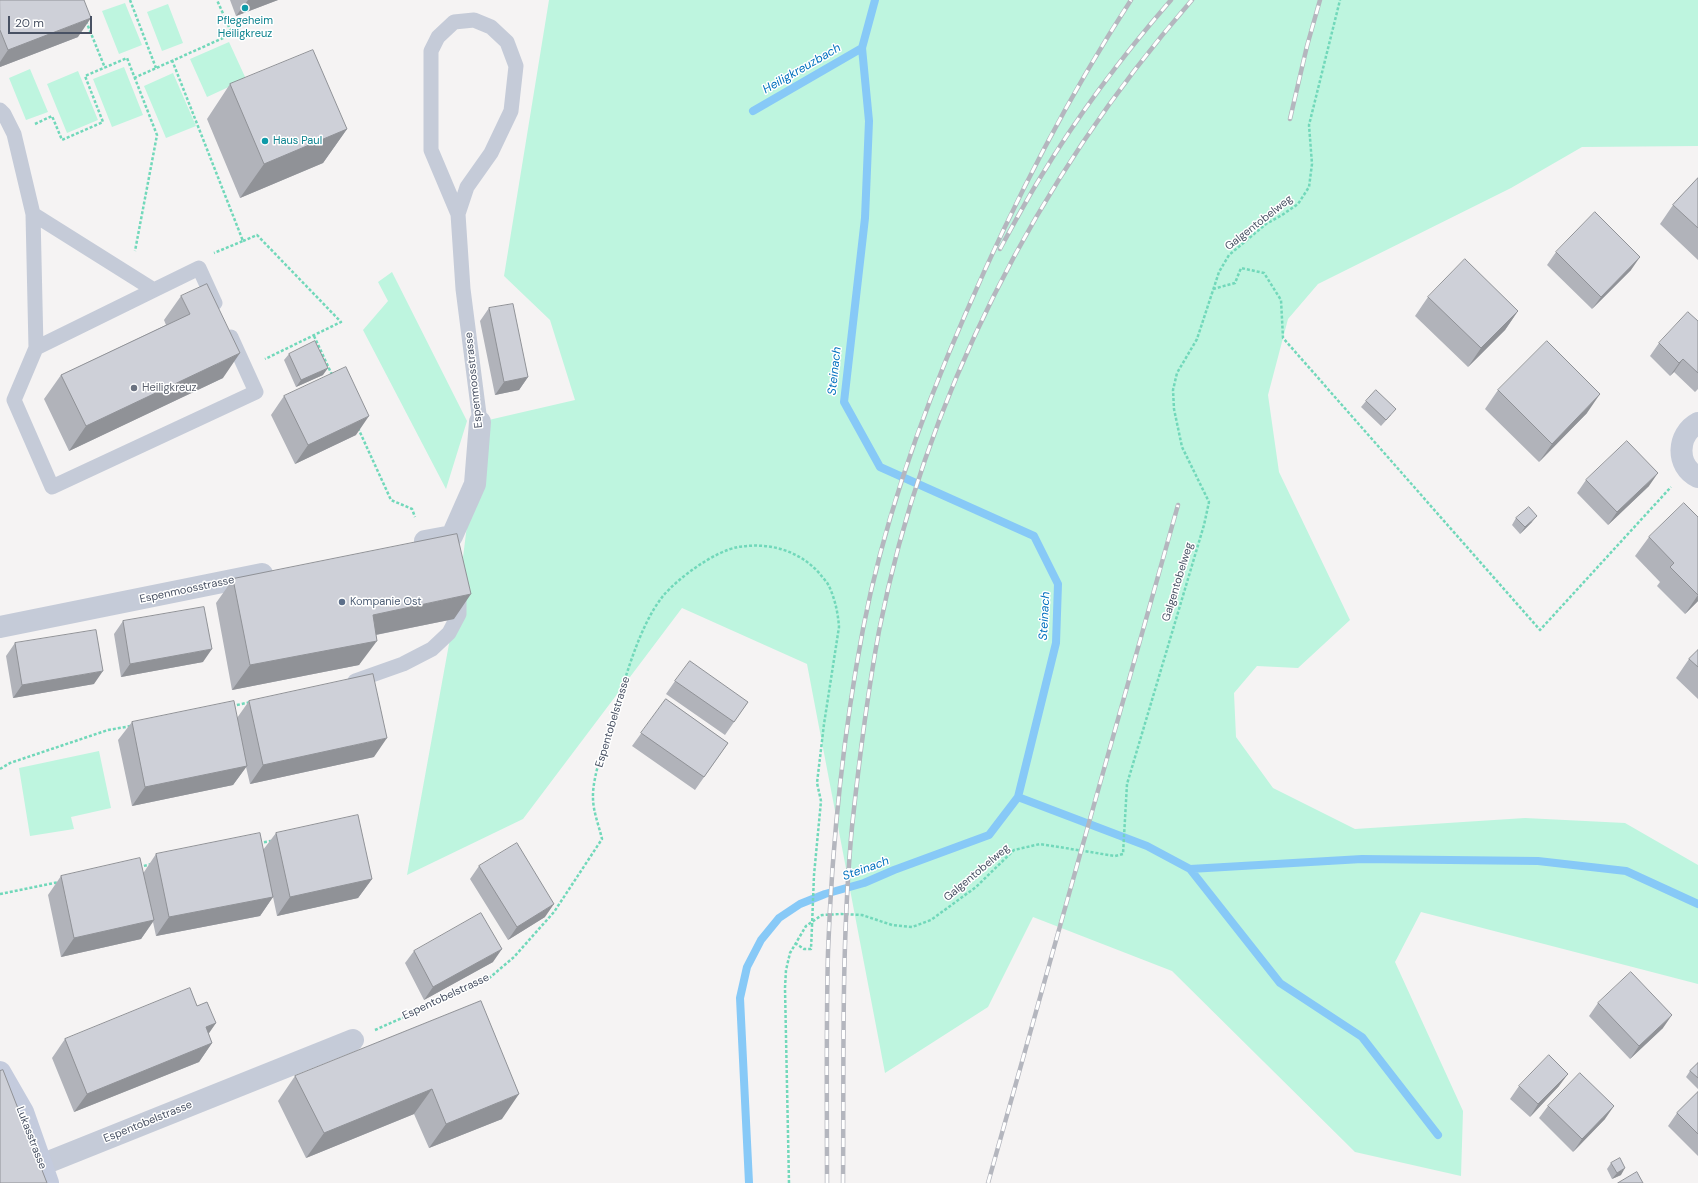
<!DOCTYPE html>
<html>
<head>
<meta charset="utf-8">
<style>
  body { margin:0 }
  #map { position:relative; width:1698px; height:1183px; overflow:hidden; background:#f5f3f3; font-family:"DM Sans",sans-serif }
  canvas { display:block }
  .scale { position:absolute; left:8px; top:16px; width:84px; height:18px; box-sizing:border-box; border:2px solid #485163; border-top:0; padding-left:5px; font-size:12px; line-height:14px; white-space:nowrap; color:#485163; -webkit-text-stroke:3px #fff; paint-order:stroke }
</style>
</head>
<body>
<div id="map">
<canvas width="1698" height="1183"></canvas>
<div class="scale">20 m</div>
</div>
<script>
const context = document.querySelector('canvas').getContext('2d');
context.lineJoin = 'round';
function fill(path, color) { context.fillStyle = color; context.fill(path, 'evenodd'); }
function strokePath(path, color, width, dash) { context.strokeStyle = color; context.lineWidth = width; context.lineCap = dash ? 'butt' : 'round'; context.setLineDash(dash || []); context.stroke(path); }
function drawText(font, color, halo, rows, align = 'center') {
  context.font = font + ' "DM Sans",sans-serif'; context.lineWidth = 3; context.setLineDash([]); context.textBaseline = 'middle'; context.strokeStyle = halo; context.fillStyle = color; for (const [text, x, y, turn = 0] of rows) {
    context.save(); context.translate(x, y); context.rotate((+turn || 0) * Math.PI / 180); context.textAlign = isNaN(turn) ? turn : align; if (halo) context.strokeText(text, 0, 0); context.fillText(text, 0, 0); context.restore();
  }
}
const green = new Path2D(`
  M549 0H1698V146L1582 147 1511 188 1318 284 1288 319 1268 395 1279 472 1350 620 1298 668 1257 666 1234 693 1236 737 1273 788 1355 829 1525 818 1625 823 1698 865V984L1421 912 1395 962 1463 1111 1461 1176 1355 1152 1172 971 1033 917 988 1007 885 1073 807 664 682 608 523 819 407 875 459 589 480 422 575 400 550 320 504 276Z
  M125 3 142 45 119 54 102 11Z
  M168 4 183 43 162 51 147 12Z
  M229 42 246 79 207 97 190 59Z
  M124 67 143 115 112 127 93 79Z
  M30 69 48 112 26 120 9 78Z
  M78 71 98 120 67 133 47 84Z
  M173 73 196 126 166 138 144 86Z
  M392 272 467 421 446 489 363 330 388 301 378 282Z
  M99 751 111 808 71 817 74 829 30 836 19 768Z`);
const stream = new Path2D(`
  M753 111 862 48
  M1018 797 1147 846 1190 869 1362 859 1538 861 1626 871 1698 904
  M1190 869 1280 983 1362 1037 1438 1135
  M749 1183 740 998 747 967 761 940 779 918 800 904 825 894 864 883 894 870 989 835 1018 797 1056 643 1058 584 1034 536 880 467 844 402 865 218 869 121 862 48 875 0`);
const path = new Path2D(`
  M130 0 156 68
  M86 21 105 68
  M172 60 243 241 214 253
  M134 78 232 34 217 0
  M35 124 52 116 62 140 103 122 85 76 127 58 157 135 135 251
  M243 241 257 235 341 322 265 359
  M1213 289 1235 283 1241 268 1264 273 1281 300 1283 338 1540 630 1671 487
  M314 336 333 377
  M358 428 391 500 412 509 415 517
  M232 706 251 702
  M0 769 10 763 108 730 131 726
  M259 843 271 841
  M139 867 152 864
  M0 894 59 882
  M795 943 804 949H811L812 926
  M375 1030 487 980 514 957 554 912 602 839C599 826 593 811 593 798 592 776 607 737 614 716 625 679 639 626 663 596 678 578 715 551 738 547 769 542 799 550 820 574 823 578 827 582 829 586 835 599 838 613 839 627L824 724 817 783 821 801
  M789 1183 785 988 786 970 790 953 806 926 822 915 841 914 862 915 892 925 912 927 931 920 976 887 1014 850 1040 844 1115 856 1123 854 1127 784 1204 525 1209 502 1182 447 1174 409 1173 390 1177 373 1197 339 1219 272 1229 255 1266 224 1282 215 1298 204 1309 187 1312 164 1309 125 1340 0`);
const lane = new Path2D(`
  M0 110 4 114 14 134 33 214 36 348 14 400 52 487 256 392 231 337
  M33 214 154 290 199 268 215 303
  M458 214 431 150V51L438 37 454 22 474 20 491 27 507 42 516 66 511 111 491 153 467 187 458 214 463 289 480 422
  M36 348 154 290
  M355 681 403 664 432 649 449 633 459 614V592`);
const street = new Path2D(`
  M1698 423C1677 434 1675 466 1698 477
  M425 541 452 536 475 484 480 422
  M0 627 262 574
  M41 1165 353 1040`);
const secondary = new Path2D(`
  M0 1072 23 1112 48 1183`);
const rail = new Path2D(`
  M1290 119 1307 46 1320 0
  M1000 249C1013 225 1026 201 1040 178 1078 115 1123 55 1171 0
  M827 1183C827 1106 826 1029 828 952 832 844 843 735 863 629 884 520 921 416 965 315 1012 206 1066 100 1131 0
  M843 1183C844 1064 841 945 852 827 859 761 867 696 879 631 925 397 1036 179 1192 0
  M988 1183 1178 505`);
const pathBridge = new Path2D(`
  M812 926 814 875 821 801`);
const wall = new Path2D(`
  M0 0 78 37 0 67Z
  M230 0H278L236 16Z
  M230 84 347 129 323 163 240 198 207 119Z
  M1698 178V260L1660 224 1673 205Z
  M1556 252 1631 270 1592 309 1547 265Z
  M181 296 223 378 69 451 44 399 61 375 166 325 164 320Z
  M1428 297 1518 311 1505 330 1468 367 1415 316Z
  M489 308 528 377 519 390 495 395 480 321Z
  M1698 321V389L1695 392 1674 372 1670 376 1650 356 1659 343Z
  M289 354 323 375 296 387 284 360Z
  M1498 390 1587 413 1539 462 1485 409Z
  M284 396 356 435 295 464 271 415Z
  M1366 401 1391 415 1381 426 1361 407Z
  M1586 480 1649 486 1608 525 1577 493Z
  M1698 517V601L1685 614 1657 586 1660 582 1635 556 1649 537Z
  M1516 518 1532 522 1520 534 1512 525Z
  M233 579 454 619 376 635 359 665 232 690 216 603Z
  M123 621 203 662 121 677 114 634Z
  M15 643 94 684 13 698 6 656Z
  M1698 650V699L1676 678 1689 659Z
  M675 681 748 702 725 735 666 694Z
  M666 699 728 743 695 790 632 746Z
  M249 701 374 757 250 784 246 767 233 785 132 806 118 740 132 722 237 718Z
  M276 833 372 879 358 898 277 916 273 897 260 916 156 936 153 922 141 939 61 957 48 895 61 876 144 872 156 854 263 850Z
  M479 866 545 917 508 940 470 879Z
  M414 951 493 962 424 1000 405 963Z
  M481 1001 502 1119 429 1148 414 1114 306 1158 278 1101 295 1076Z
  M1598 1003 1663 1028 1630 1059 1589 1016Z
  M197 1006 216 1023 208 1033 212 1043 199 1062 74 1112 52 1058 65 1039Z
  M1698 1063V1089L1686 1077 1690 1071Z
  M1519 1086H1559L1530 1117 1510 1099Z
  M1698 1092V1156L1668 1126 1677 1113Z
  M1548 1106 1605 1119 1573 1152 1539 1118Z
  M1611 1163 1621 1175 1612 1179 1607 1169Z`);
const shadedWall = new Path2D(`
  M248 0H278L236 16Z
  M91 18 78 37 0 67V62L8 50Z
  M347 129 323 163 240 198 264 164Z
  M1640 257 1631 270 1592 309 1601 297Z
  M1518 311 1505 330 1468 367 1481 348Z
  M240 353 223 378 69 451 86 426Z
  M1683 359 1674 372 1670 376 1679 363Z
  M328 368 323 375 296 387 301 380Z
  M528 377 519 390 495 395 504 382Z
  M1600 394 1587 413 1539 462 1552 444Z
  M369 416 356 435 295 464 308 445Z
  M1658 473 1649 486 1608 525 1617 512Z
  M1537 516 1532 522 1520 534 1525 527Z
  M471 594 454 619 355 639 373 615Z
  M1698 595V601L1685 614Z
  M377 641 359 665 232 690 250 665Z
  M212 649 203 662 121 677 130 664Z
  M103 671 94 684 13 698 22 685Z
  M387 738 374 757 250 784 263 765Z
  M247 766 233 785 132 806 145 787Z
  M372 879 358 898 277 916 290 897Z
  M273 897 260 916 156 936 169 917Z
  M554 904 545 917 508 940 517 927Z
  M154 920 141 939 61 957 74 938Z
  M502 949 493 962 424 1000 433 987Z
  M1672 1015 1663 1028 1630 1059 1639 1046Z
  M216 1023 203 1042 206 1027Z
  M212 1043 199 1062 74 1112 87 1094Z
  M1568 1074 1559 1086 1530 1117 1538 1104Z
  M432 1089 414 1114 306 1158 324 1133Z
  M519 1094 502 1119 429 1148 446 1124Z
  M1614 1106 1605 1119 1573 1152 1582 1139Z
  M1625 1168 1621 1175 1612 1179 1617 1173Z`);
const building = new Path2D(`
  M0 0H84L91 18 8 50 0 30Z
  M313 50 347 129 264 164 230 84Z
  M1698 178V228L1673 205Z
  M1595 212 1640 257 1601 297 1556 252Z
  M1465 259 1518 311 1481 348 1428 297Z
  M207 284 240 353 86 426 61 375 190 314 181 296Z
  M513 304 528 377 504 382 489 308Z
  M1688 312 1698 321V373L1683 359 1679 363 1659 343Z
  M315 341 328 368 301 380 289 354Z
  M1547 341 1600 394 1552 444 1498 390Z
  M346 367 369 416 308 445 284 396Z
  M1376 390 1396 409 1386 420 1366 401Z
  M1627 441 1658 473 1617 512 1586 480Z
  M1684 503 1698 517V595L1670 567 1674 563 1649 537Z
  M1529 507 1537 516 1525 527 1516 518Z
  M457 534 471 594 373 615 377 641 250 665 233 579Z
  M204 607 212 649 130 664 123 621Z
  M96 630 103 671 22 685 15 643Z
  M1698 650V667L1689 659Z
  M690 661 748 702 734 722 675 681Z
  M373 674 387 738 263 765 249 701Z
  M666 699 728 743 704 777 641 733Z
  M234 701 247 766 145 787 132 722Z
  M358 815 372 879 290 897 276 833Z
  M260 833 273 897 169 917 156 854Z
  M517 843 554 904 517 927 479 866Z
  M140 858 154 920 74 938 61 876Z
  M481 913 502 949 433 987 414 951Z
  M1631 972 1672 1015 1639 1046 1598 1003Z
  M190 988 197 1006 207 1002 216 1023 206 1027 212 1043 87 1094 65 1039Z
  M481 1001 519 1094 446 1124 432 1089 324 1133 295 1076Z
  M1549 1055 1568 1074 1538 1104 1519 1086Z
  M1698 1063V1078L1690 1071Z
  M3 1070 47 1183H0V1071Z
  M1580 1073 1614 1106 1582 1139 1548 1106Z
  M1698 1092V1134L1677 1113Z
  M1620 1158 1625 1168 1617 1173 1611 1163Z
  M1637 1172 1643 1183H1618Z`);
const markers = [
  [245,8,4,"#0f9aa8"],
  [265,141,4,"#0f9aa8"],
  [134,388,4,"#6b7280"],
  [342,602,4,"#5c6f8a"]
];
const cultureNames = [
  ["Pflegeheim",245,21],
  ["Heiligkreuz",245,34],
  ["Haus Paul",273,141,"left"]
];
const streetNames = [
  ["Galgentobelweg",1259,223,-38],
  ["Espenmoosstrasse",474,380,-96],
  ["Galgentobelweg",1178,582,-73],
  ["Espenmoosstrasse",187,590,-12],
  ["Espentobelstrasse",613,722,-73],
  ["Galgentobelweg",977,873,-40],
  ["Espentobelstrasse",446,997,-25],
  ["Espentobelstrasse",148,1122,-22],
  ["Lukasstrasse",31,1138,69]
];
const worshipNames = [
  ["Heiligkreuz",142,388]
];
const serviceNames = [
  ["Kompanie Ost",350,602]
];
const waterNames = [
  ["Heiligkreuzbach",802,69,-30],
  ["Steinach",835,371,-84],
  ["Steinach",1045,616,-87],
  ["Steinach",866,869,-20]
];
fill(green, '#bef5df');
strokePath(stream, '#87c9f7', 8);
strokePath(path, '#71d8ba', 2.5, [3, 2]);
strokePath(lane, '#c5cbd8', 15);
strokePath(street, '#c5cbd8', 22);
strokePath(secondary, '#c4cbdd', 22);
strokePath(rail, '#b4b6be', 4.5);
strokePath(rail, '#fff', 3, [9]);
strokePath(pathBridge, '#71d8ba', 2.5, [3, 2]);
fill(wall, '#b1b3ba');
fill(shadedWall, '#909297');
fill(building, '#ced0d8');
strokePath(building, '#909297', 1);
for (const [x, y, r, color] of markers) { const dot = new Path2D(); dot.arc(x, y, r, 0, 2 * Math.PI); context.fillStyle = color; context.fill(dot); strokePath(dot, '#fff', 1.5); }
drawText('11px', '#0d838f', '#fff', cultureNames);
drawText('11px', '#485163', '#fff', streetNames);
drawText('11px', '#5b616d', '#fff', worshipNames, 'left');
drawText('11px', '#4e5e75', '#fff', serviceNames, 'left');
drawText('italic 12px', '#0070be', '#fff', waterNames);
</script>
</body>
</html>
